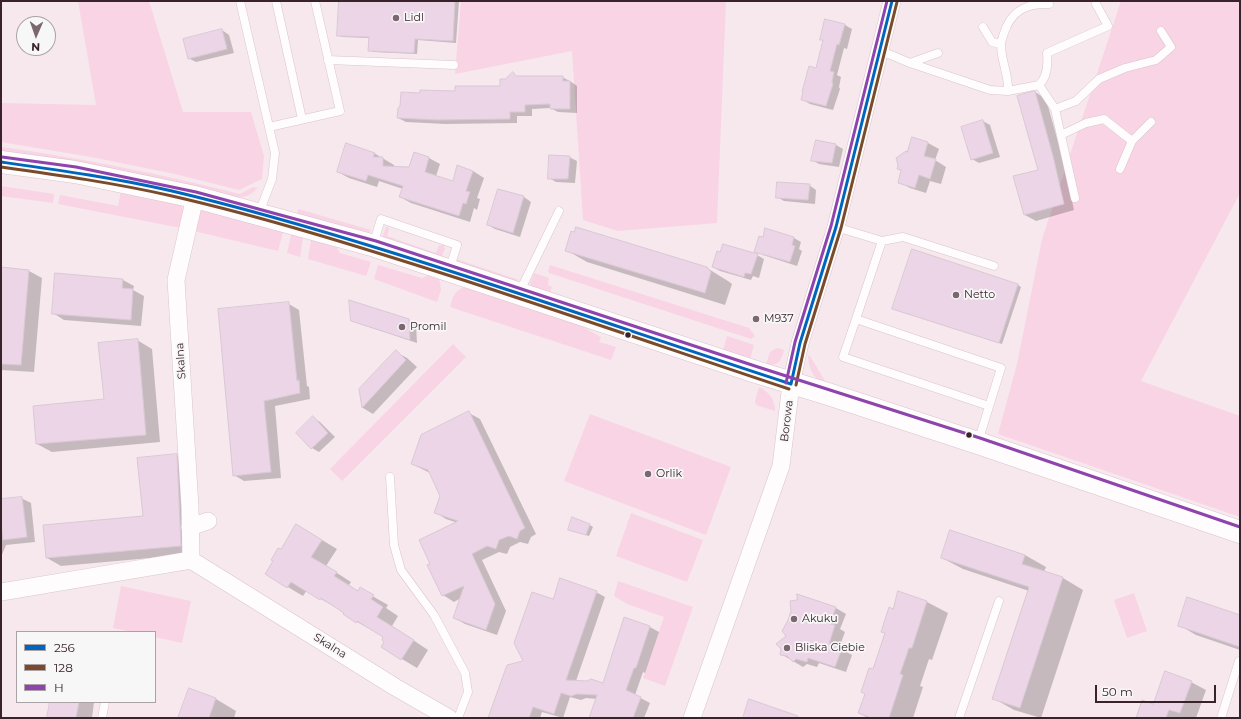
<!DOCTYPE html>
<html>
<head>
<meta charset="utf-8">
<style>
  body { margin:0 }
  #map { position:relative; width:1241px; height:719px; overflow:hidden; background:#f7e8ee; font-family:Montserrat,sans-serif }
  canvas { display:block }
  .frame { position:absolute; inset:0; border:2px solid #3a222d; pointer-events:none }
  .legend { position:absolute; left:16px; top:631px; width:140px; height:72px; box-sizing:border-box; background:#f7f7f7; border:1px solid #aba2a6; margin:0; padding:5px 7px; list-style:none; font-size:12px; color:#3a222d }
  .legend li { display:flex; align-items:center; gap:8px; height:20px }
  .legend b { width:20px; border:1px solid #aba2a6 }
  .north { position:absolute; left:16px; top:16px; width:40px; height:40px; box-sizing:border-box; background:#f7f7f7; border:1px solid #aba2a6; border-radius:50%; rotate:182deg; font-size:11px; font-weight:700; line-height:16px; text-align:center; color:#3a222d }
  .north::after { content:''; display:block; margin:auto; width:14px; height:18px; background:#7c6771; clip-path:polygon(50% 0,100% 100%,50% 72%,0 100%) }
  .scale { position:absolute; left:1095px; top:685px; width:121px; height:18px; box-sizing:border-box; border:2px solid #3a222d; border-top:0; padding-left:5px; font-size:12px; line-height:14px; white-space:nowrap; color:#3a222d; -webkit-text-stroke:3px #f7f7f7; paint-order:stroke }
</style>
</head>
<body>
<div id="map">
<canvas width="1241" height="719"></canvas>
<div class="frame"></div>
<ul class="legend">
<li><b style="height:5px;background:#0065bd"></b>256</li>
<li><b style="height:5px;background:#7a4b2a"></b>128</li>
<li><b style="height:5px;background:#8e44ad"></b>H</li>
</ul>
<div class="north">N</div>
<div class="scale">50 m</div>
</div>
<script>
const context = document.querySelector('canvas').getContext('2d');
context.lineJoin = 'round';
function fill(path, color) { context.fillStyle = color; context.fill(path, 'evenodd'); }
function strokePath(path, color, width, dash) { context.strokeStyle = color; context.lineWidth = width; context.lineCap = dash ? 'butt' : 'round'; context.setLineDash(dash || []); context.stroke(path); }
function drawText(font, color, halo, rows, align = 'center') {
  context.font = font + ' Montserrat,sans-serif'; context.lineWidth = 3.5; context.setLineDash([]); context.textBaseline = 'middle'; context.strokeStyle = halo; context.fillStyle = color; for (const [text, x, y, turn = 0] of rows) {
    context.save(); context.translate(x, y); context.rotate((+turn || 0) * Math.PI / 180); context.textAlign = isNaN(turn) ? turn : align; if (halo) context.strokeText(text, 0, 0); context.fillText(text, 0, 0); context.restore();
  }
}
const green = new Path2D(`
  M78 1H149L183 112H251L264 156 262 179 239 190 175 174 91 157 1 142V103L96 105Z
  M461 1H726L717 223 618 231 583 220 572 51 455 74Z
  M1121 1H1240V193L1141 381 1240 416V517L998 434 1017 364 1042 239Z
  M1 147C82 158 161 174 240 194L253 187 258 188C251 195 245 198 235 197L1 152Z
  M1 186 54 194 53 203 1 196Z
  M121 190 181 204 184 212 181 228 58 204 60 195 118 206Z
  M298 209 371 230 369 233 297 214Z
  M205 210 284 229 278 251 194 231 200 212Z
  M386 227H388L389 229 387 236 436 253 439 245H444L445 249 442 256 438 258 385 241 383 235Z
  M292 231 301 234 303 238 300 257 287 253Z
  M314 238 334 243 340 253 371 262 366 276 308 259 311 240Z
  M456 259 519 280 515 282 458 263Z
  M378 265 422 278 431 274 438 278 440 282 441 290 437 302 374 279Z
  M550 265 749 328 755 336 751 339 549 273 548 271Z
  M534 273 549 278 548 285 552 287 550 293 531 288 530 283Z
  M468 286 567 318 601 337 599 342 616 347 611 360 450 307C453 296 455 289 468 286Z
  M727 336 754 345 750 359 723 350Z
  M453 344 466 357 342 481 330 469Z
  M777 348 784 350C782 360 778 367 766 364L770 352Z
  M808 355 810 356 825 381 824 384C812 377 809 369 808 355Z
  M759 387C769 392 775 399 775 411L756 405 755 401Z
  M590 414 731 467 706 535 564 481Z
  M631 513 703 540 687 582 616 556Z
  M618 581 693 607 665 686 643 678 664 617 627 604 614 596Z
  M121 586 191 601 182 643 155 637V632H132L113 628Z
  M1134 593 1147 631 1127 638 1114 600Z`);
const shadow = new Path2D(`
  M340 1H459L456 43 418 40 417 54 373 52 370 50V38L342 37 338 35Z
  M826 20 845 25 852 29 847 49 844 48 837 75 841 77 839 87 840 89 833 110 810 104 803 100 817 69 824 41 821 39Z
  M222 30 229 35 234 53 196 62 188 58Z
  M513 74 518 77H562L570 81 577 86V113L558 112 550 108 532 109V116H517V123L445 124 406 122 398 118 421 94 456 92 501 87 505 80Z
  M1035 92 1046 99 1064 163 1074 210 1036 221 1025 215 1040 170Z
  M983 121 990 125 1000 157 979 163 972 159Z
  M928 143 939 149 935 160 946 167 941 184 930 181 926 193 910 188 899 182 902 171 898 169 908 153Z
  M836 145 843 149 839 167 819 164 812 160Z
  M374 153 394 165V167L410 168 414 153 429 158 440 164 436 176 453 182 473 171 484 178 477 198 480 199 477 210 474 208 470 222 411 203 400 197 403 189 379 181 377 187 349 178 338 172Z
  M569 157 577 161 575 183 556 182 549 178Z
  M809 185 816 190 815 204 784 201 777 197Z
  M499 190 524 197 531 202 520 237 495 229 488 225Z
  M794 238 801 242 799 249 802 251 797 266 763 255 756 251Z
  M566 250 707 268 728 281 732 284 725 305 587 262Z
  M757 255 764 259 759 278 753 276 751 280 720 271 713 267Z
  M1 268 29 271 42 278 34 372 1 370Z
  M123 280 134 286 133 290 144 296 141 326 64 320 53 313Z
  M1018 285 1021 287 1002 344 897 310Z
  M289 304 299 310 307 386 309 387 310 399 275 406 281 478 244 481 234 475Z
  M352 320H409L416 324 417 343 360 324Z
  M137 340 152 349 160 442 52 452 37 444 105 400Z
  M396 352 407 358 417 367 373 414 363 408 360 390Z
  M469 413 480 419 536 534 531 537 528 544 520 542 510 547 507 554 499 552 482 560 506 611 497 635 465 624 454 618 461 598 454 602 443 595 431 564 458 523 446 519 435 512 441 496 430 473 412 464Z
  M313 418 320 422 335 437 319 452 312 448Z
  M176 455 191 463 195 554 61 566 47 558 144 517Z
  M21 498 31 503 35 542 6 545 1 557V500Z
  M590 525 593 527 589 536 573 531Z
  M951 531 1025 555 1046 567 1044 572 1063 578 1083 590 1041 718 1014 710 993 698 1029 591 963 569 942 558Z
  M312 534 337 549 326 566 351 582 349 585 359 592 360 589 388 605 386 608 398 616 392 626 428 650 417 668 402 659 386 641 385 637 357 622 344 614 346 612 336 606 335 607 321 599 324 594 307 590 303 596 266 574 281 550Z
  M596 592 605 597 576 681 604 684 650 627 659 632 645 673 643 672 635 695 650 703 644 718H590L597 699 586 698 581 700 570 697 563 718 542 712 540 718H494L524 662 553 601Z
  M899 592 927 602 948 613 932 660 929 659 920 686 923 687 913 718H868L859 713Z
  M836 608 846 614 840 629 845 632 839 648 852 655 846 672 819 663 817 667 807 664 803 667 781 654Z
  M1240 616V650L1196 635 1179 625Z
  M1191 682 1206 690 1196 718H1137L1154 705Z
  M190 689 216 699 236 711 234 718H179Z
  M51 702H94L92 718H48Z`);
const building = new Path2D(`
  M339 1H455L453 41 415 39 414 53 368 51 369 37 337 36Z
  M825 19 845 24 839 45 837 44 830 71 834 72 832 82 833 84 826 106 801 100 803 92H802L809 66 816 68 823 40H820Z
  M222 29 227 49 188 59 183 39Z
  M513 72 516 76H563V81H570V109H550V104L525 105V112H510V119L437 120 397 118 398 108 400 106 401 92 420 93V90L455 91V86H500V79H505Z
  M1035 91 1053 156 1064 204 1024 215 1013 176 1038 170 1017 96Z
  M983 120 993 153 971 160 961 127Z
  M912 137 928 142 924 156 936 159 930 179 919 175 915 188 898 183 901 170 897 169 898 165 896 158 906 151 907 152Z
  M816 140 836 144 832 163 811 161Z
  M346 143 375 153 373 157H383V166L409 167 414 152 429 157 425 172 453 181 457 165 473 171 466 191 470 192 466 204 463 203 459 216 399 197 403 186 368 175 366 181 337 172Z
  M549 155 570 156 568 179H548Z
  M777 182 810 184 808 200 776 198Z
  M498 189 524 196 513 233 487 225Z
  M576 227 707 267 711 272 705 293 565 251 571 231 574 232Z
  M765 228 794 237 792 245 795 246 790 262 754 252 759 236 763 237Z
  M723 244 758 254 751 274 745 273 744 277 712 267 717 251 720 252Z
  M912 249 1018 284 999 343 892 309Z
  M1 267 29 270 21 365 1 364Z
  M55 273 123 279 122 288 133 289 131 320 52 314Z
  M349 300 409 319 410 340 351 321Z
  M289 302 297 381 299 380 300 393 264 401 271 472 233 476 218 309Z
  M138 339 146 435 36 444 33 406 104 399 98 343Z
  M396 350 406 360 362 408 359 389Z
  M469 411 525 528 520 531 517 539 509 536 499 540 496 549 487 546 472 554 495 604 486 630 453 618 464 586 442 596 427 565 430 564 419 540 458 521 434 513 440 496 428 470 411 464 421 435Z
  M313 416 328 433 311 449 296 433Z
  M177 454 181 546 46 558 43 525 143 516 137 458Z
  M22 497 27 537 3 540 1 523V499Z
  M572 517 590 524 586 535 568 530Z
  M296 524 322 540 311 557 337 572 334 576 358 591 360 587 374 595 371 599 383 607 377 617 414 640 401 660 381 647 384 642 382 640 383 637 357 621 356 623 343 614 344 613 321 598 320 600 291 582 287 588 265 574 273 561 271 560 278 548 281 549Z
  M950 530 1025 555 1022 564 1063 577 1020 708 992 699 1029 587 941 558Z
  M560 578 597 591 566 680 587 681 591 679 603 683 624 617 650 626 636 668H634L626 690 641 697 633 718H589L597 695 577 694 571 696 561 693 554 714 533 707 529 718H488L507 665 523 661 514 643 532 592 553 599Z
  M898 591 927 601 912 648H909L900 674 903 675 889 718H872L858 713 865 694 861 692 869 668 873 669 885 633 881 632 889 607 893 609Z
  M797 594 836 607 830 624 835 625 829 644 842 648 835 667 808 658 807 662 796 659 793 662 787 656 780 655 781 649 776 644 786 636 782 631 788 620 791 611 790 601 797 600Z
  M1187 597 1240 615V647L1178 626Z
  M1165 671 1192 681 1180 713 1169 710 1166 718H1136L1142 700 1153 704Z
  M189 688 216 698 209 718H178Z
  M749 699 798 716V718H743Z
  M50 702H79L76 718H47Z`);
const lane = new Path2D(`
  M240 1 275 153 272 179 259 213
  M276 1 302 119
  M983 27 992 42 1000 44
  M879 50 910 63 990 90 1008 91 1039 85 1055 109 1075 198
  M328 60 454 65
  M910 63 938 53
  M1039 85C1048 77 1048 64 1047 53L1108 26 1096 4
  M1008 91C1009 75 1001 61 1001 45 1001 41 1003 37 1004 33 1011 11 1026 3 1049 4
  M1055 109 1076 101 1099 79 1125 68 1156 60 1171 47 1161 31
  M269 127 340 111 315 1
  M1061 135 1086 123 1104 119 1132 141 1120 169
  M1132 141 1151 122
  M836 227 882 241 856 319
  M882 241 903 237 994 266
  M373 245 381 219 457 245 449 271
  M519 293 559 211
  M978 442 1001 368 856 319 843 357 989 406
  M390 477 394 545 401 570 434 615 465 673 468 692 458 718
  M102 718 105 702
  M959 718 999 601
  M1221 718 1239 661`);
const street = new Path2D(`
  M190 527 208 521
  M191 560 190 507 176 280 195 197
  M1 592 191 560 395 687 449 718
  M692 718 781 466 791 384 800 343 836 227 892 1`);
const secondary = new Path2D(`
  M1 162 75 172 195 197 375 246 756 372 828 394 978 443 1240 532`);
const bus1 = new Path2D(`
  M1 162C58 170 116 178 172 191 244 208 316 229 387 251 522 293 656 340 791 384
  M791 384 800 343 836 227 892 1`);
const bus2 = new Path2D(`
  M1 167C58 175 115 183 172 196 268 218 363 248 457 278 568 314 678 352 789 389
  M796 385 805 344 841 228 897 2`);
const bus3 = new Path2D(`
  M2 157 76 167 196 192 376 241 758 367 980 438 1240 527
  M786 383 795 342 831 226 887 1`);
const markers = [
  [396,18,4,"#7c6771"],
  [956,295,4,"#7c6771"],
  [756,319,4,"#7c6771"],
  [402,327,4,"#7c6771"],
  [628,335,3.5,"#3a222d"],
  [969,435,3.5,"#3a222d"],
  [648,474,4,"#7c6771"],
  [794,619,4,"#7c6771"],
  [787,648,4,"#7c6771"]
];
const poiNames = [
  ["Lidl",404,18],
  ["Netto",964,295],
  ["M937",764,319],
  ["Promil",410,327],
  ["Orlik",656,474],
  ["Akuku",802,619],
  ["Bliska Ciebie",795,648]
];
const streetNames = [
  ["Skalna",181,361,-94],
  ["Borowa",787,421,-83],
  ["Skalna",330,646,32]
];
fill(green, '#f9d4e4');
fill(shadow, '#0003');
fill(building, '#ebd5e6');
strokePath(building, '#d9c8d4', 1);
strokePath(lane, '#d8c5cd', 9);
strokePath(street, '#d8c5cd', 18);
strokePath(secondary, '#d8c5cd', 23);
strokePath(lane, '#fefcfc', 8);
strokePath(street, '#fefcfc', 17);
strokePath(secondary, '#fefcfc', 22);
strokePath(bus1, '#0065bd', 3);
strokePath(bus2, '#7a4b2a', 3);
strokePath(bus3, '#8e44ad', 3);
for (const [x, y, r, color] of markers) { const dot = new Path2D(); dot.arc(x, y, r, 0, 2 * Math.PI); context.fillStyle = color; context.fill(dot); strokePath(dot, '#f7f7f7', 1.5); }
drawText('11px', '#3a222d', '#f7f7f7', poiNames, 'left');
drawText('11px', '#3a222d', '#f7f7f7', streetNames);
</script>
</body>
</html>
